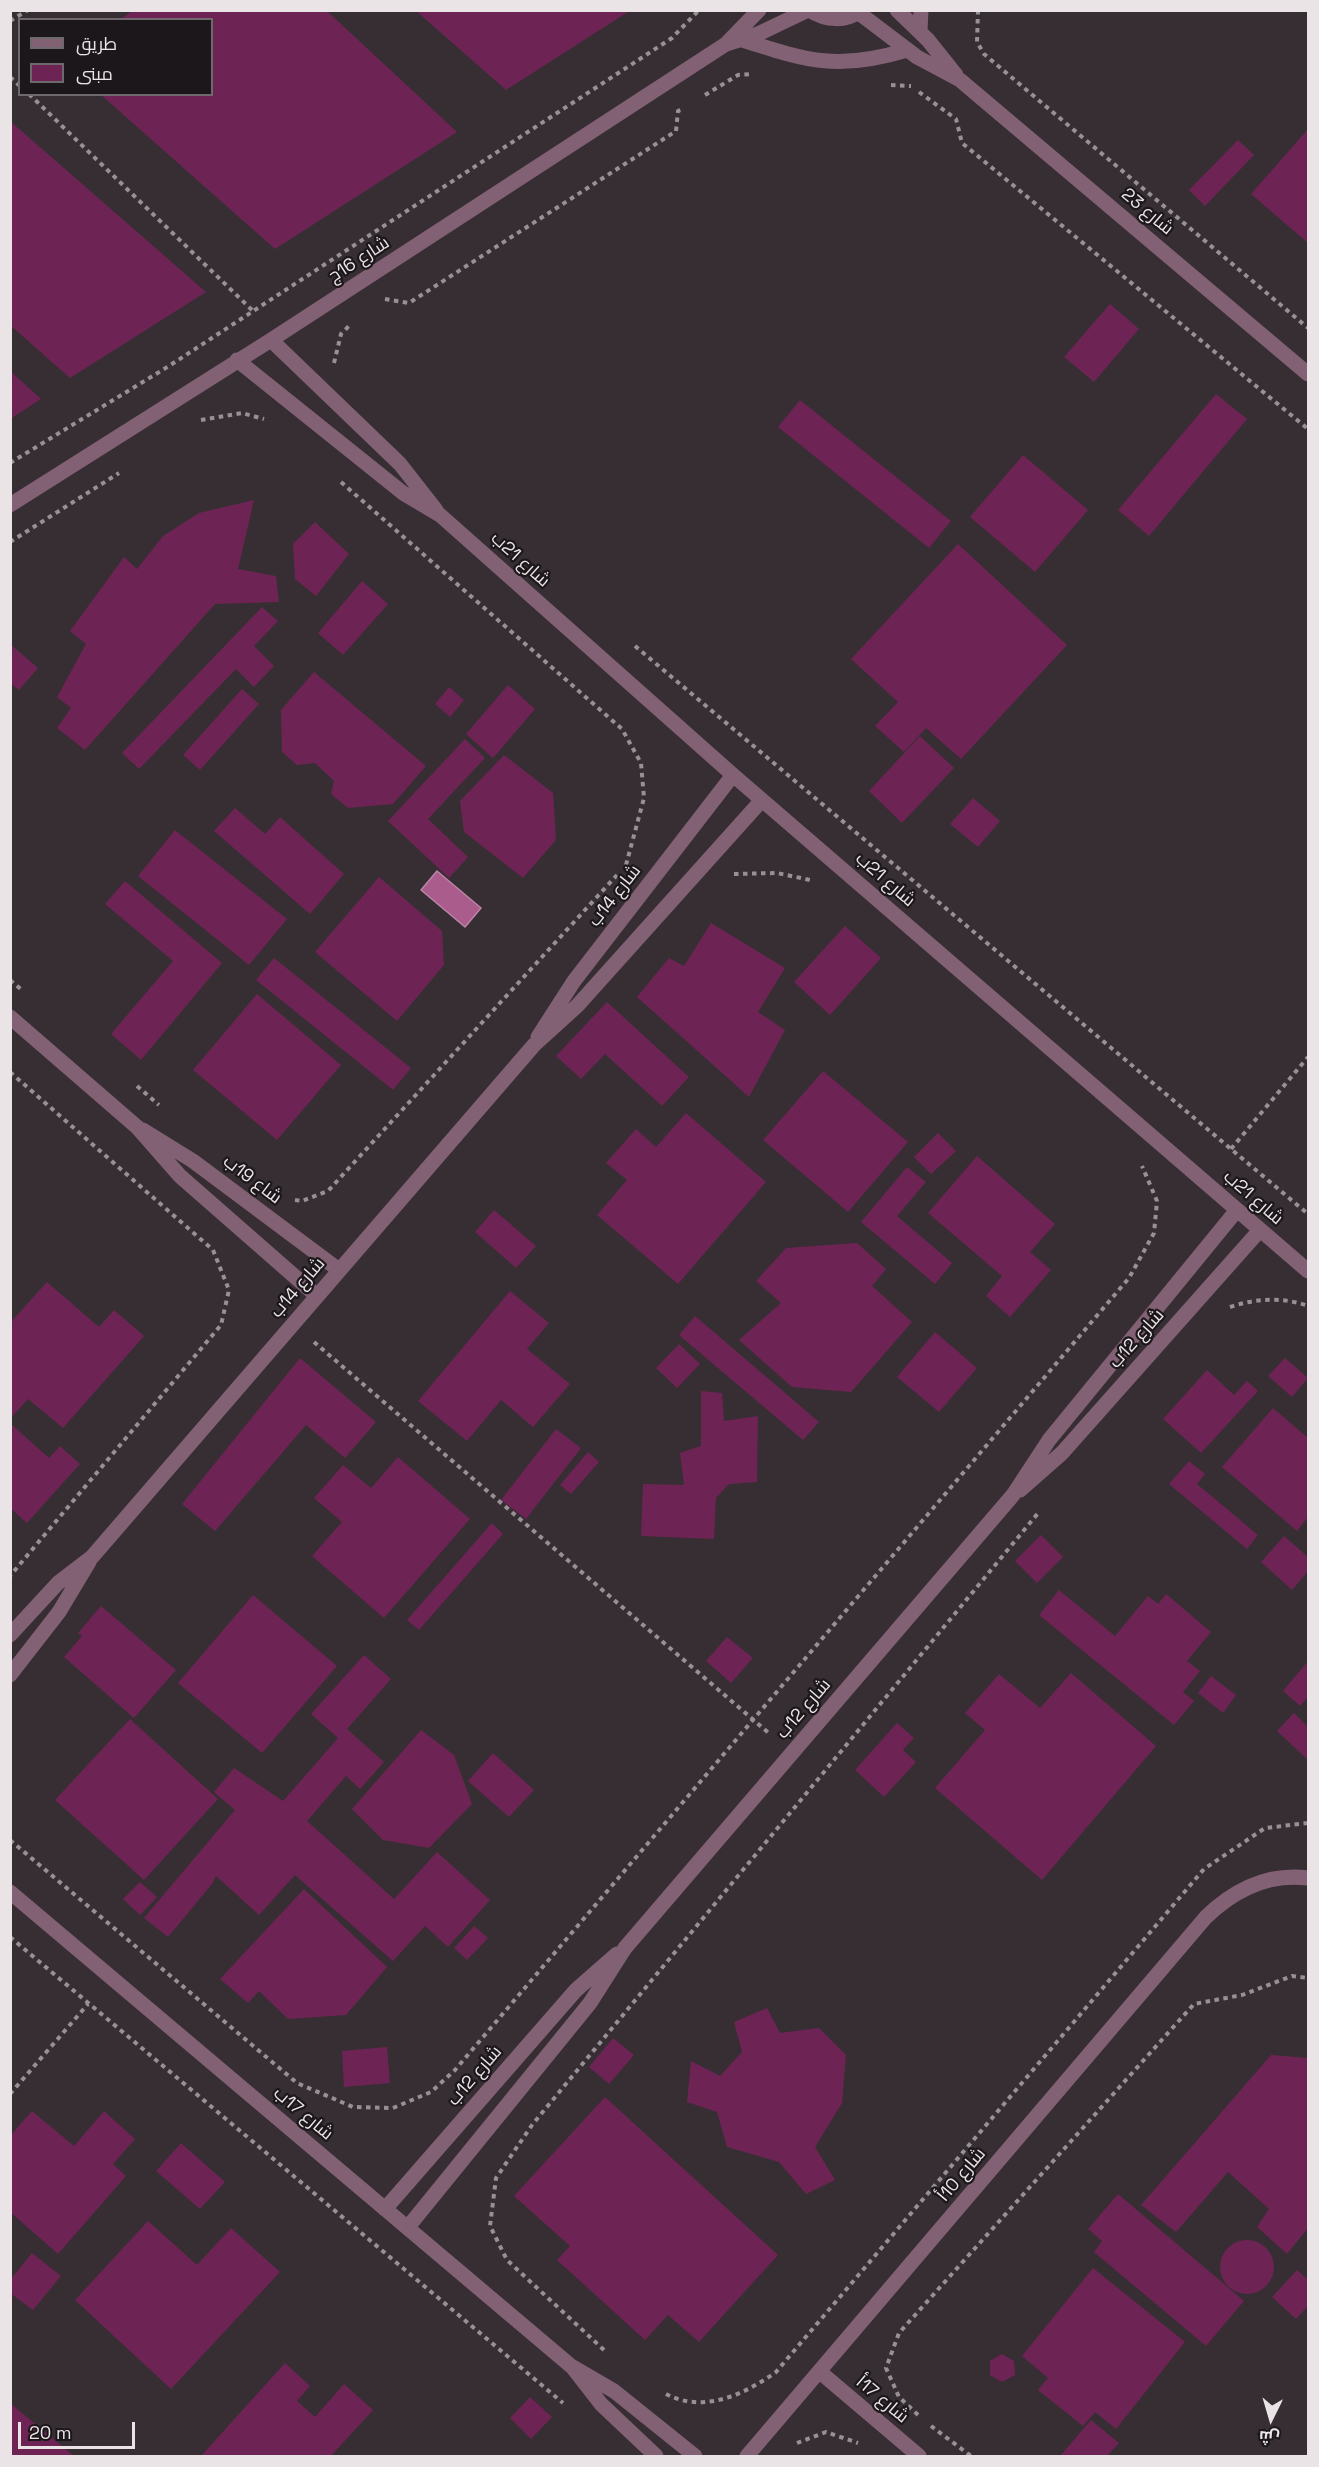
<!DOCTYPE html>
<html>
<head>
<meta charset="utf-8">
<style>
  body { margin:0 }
  #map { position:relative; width:1319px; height:2467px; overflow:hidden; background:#372e33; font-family:"Space Grotesk",Cairo,sans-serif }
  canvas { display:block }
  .frame { position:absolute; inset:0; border:12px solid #eae4e7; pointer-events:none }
  .legend { position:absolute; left:18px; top:18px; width:195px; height:78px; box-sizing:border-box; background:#1c171a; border:2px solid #6e696c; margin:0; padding:8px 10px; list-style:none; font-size:18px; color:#eae4e7 }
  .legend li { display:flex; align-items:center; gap:12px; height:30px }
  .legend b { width:30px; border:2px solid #6e696c }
  .north { position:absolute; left:1241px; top:2389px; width:60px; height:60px; -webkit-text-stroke:4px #1c171a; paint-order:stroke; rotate:185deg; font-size:16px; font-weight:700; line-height:24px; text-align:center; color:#eae4e7 }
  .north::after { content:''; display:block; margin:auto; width:21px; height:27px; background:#eae4e7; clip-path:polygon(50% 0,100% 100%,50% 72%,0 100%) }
  .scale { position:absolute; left:18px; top:2422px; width:117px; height:27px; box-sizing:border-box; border:3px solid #eae4e7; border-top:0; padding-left:8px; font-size:18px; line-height:21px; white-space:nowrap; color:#eae4e7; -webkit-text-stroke:4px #1c171a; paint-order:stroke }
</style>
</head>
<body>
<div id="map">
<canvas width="1319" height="2467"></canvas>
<div class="frame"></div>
<ul class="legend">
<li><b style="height:8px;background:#836175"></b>طريق</li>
<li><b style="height:16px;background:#6d2454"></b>مبنى</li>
</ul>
<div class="north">ش</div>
<div class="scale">20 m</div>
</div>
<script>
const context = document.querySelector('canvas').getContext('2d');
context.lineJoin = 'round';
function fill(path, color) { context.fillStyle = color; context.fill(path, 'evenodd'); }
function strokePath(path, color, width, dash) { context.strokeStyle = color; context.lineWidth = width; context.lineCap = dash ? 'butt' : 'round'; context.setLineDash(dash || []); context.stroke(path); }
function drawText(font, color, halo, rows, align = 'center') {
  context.font = font + ' "Space Grotesk",Cairo,sans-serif'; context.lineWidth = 4.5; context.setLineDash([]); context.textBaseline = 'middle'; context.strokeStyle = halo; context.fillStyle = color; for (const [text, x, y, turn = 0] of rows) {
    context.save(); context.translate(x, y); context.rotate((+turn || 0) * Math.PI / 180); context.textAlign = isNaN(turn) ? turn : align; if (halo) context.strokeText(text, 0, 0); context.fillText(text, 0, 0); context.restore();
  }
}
const water = new Path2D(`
  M437 871 481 908 465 927 421 890Z`);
const building = new Path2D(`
  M134 10H326L457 132 275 249 100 94H212V20H119Z
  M415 10H631L506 90Z
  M10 121 206 292 70 378 10 325Z
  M1308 129V243L1251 194Z
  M1238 140 1254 155 1205 206 1189 190Z
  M1110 304 1139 329 1094 382 1064 357Z
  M10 371 41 399 10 419Z
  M1216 394 1247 419 1149 536 1118 510Z
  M800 400 951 521 929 548 778 427Z
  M1023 455 1088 510 1035 572 970 517Z
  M254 500 238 569 276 576 279 602 215 604 85 750 57 728 71 708 57 697 86 644 70 631 124 557 137 569 163 536 199 513Z
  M315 522 349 554 316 596 295 579 293 544Z
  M958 544 1067 645 961 759 926 728 904 752 875 726 898 702 851 659Z
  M362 581 388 604 343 655 318 633Z
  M262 607 278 621 254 646 274 666 254 687 236 669 139 769 122 753Z
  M10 644 38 668 19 690 10 683Z
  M314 672 426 766 393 804 348 808 331 794 334 781 315 763 297 765 282 752 281 710Z
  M508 685 535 709 493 758 466 734Z
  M449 687 464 700 450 717 435 704Z
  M242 689 259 704 200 770 183 755Z
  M920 736 954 768 902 823 869 791Z
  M465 739 485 758 428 819 468 857 449 878 388 821Z
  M504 755 553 793 556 840 523 878 464 832 460 801Z
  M973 798 1000 821 978 847 950 824Z
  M235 808 265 834 280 817 344 874 310 914 214 831Z
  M175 830 287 919 249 965 138 876Z
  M379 877 442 931 444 965 397 1021 315 952Z
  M125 881 222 963 141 1060 111 1034 173 961 105 904Z
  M711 923 785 968 758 1012 785 1030 749 1097 637 997 669 958 684 966Z
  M845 926 881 958 830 1015 794 982Z
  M274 958 411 1068 393 1090 256 980Z
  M257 994 341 1065 277 1140 193 1070Z
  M607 1002 689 1077 662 1106 605 1054 581 1079 556 1056Z
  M823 1071 908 1142 848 1212 763 1140Z
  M686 1113 766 1182 678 1284 597 1215 627 1180 606 1163 636 1129 656 1147Z
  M938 1133 956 1151 931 1174 914 1157Z
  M977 1156 1055 1224 1030 1252 1051 1270 1010 1317 986 1296 1002 1276 928 1213Z
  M907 1167 926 1182 897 1216 952 1263 935 1284 861 1222Z
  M494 1210 536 1246 516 1268 475 1232Z
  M857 1243 886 1269 872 1286 912 1322 851 1392 792 1387 739 1340 781 1303 756 1281 786 1248Z
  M47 1282 99 1327 114 1310 144 1336 63 1428 28 1399 10 1419V1323Z
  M510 1291 549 1323 527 1349 570 1384 533 1427 501 1400 467 1441 418 1401Z
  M695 1316 819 1422 803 1440 679 1335Z
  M935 1332 977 1368 939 1412 897 1377Z
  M679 1344 700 1364 677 1388 656 1368Z
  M300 1358 376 1422 345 1458 306 1425 215 1531 182 1504Z
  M1285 1358 1308 1378 1292 1397 1268 1376Z
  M1207 1370 1234 1395 1247 1381 1258 1391 1201 1453 1163 1419Z
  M701 1391 722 1393 724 1421 758 1416 757 1482 729 1484 716 1498 714 1539 641 1536 643 1484 684 1485 680 1453 701 1446Z
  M1273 1408 1308 1438V1517L1297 1531 1222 1467Z
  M10 1423 49 1458 60 1446 80 1464 27 1523 10 1508Z
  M556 1429 581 1448 526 1519 501 1500Z
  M588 1452 599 1462 571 1494 560 1485Z
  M398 1457 470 1519 384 1618 312 1556 342 1522 314 1498 343 1465 371 1488Z
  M1189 1461 1205 1474 1197 1484 1258 1535 1247 1549 1169 1484Z
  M492 1523 503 1534 419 1630 407 1620Z
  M1041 1535 1063 1557 1037 1583 1015 1561Z
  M1284 1536 1308 1557V1571L1292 1590 1261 1562Z
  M1059 1590 1115 1636 1148 1596 1158 1604 1166 1594 1211 1632 1187 1661 1200 1671 1183 1692 1194 1701 1174 1725 1039 1615Z
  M253 1595 337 1666 262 1753 178 1683Z
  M101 1606 176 1670 134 1718 64 1657 82 1636 78 1633Z
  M727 1637 753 1658 731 1683 706 1661Z
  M364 1655 391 1679 347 1729 384 1762 360 1789 346 1776 307 1821 394 1899 437 1852 490 1900 448 1947 425 1926 393 1961 295 1875 259 1915 216 1876 212 1884 168 1937 144 1918 235 1810 214 1792 234 1768 283 1801 338 1738 311 1714Z
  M1308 1661V1697L1300 1706 1283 1691Z
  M1071 1673 1156 1746 1042 1880 935 1788 985 1730 965 1713 999 1674 1040 1708Z
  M1211 1676 1236 1695 1223 1713 1198 1693Z
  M1294 1713 1308 1727V1760L1277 1731Z
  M130 1719 218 1799 144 1880 55 1800Z
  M897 1723 914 1738 903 1750 916 1762 884 1797 855 1770Z
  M421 1730 454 1755 472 1804 429 1848 383 1840 352 1809Z
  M493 1753 534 1790 509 1817 468 1781Z
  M140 1882 157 1897 140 1915 123 1899Z
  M304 1889 387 1967 346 2015 288 2019 259 1991 248 2003 220 1979Z
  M474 1926 488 1938 467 1960 454 1948Z
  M767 2008 780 2033 819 2028 846 2055 842 2103 815 2147 835 2180 806 2194 779 2162 727 2147 717 2112 687 2102 691 2061 720 2076 742 2052 734 2022Z
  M613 2038 634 2055 609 2084 589 2067Z
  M387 2047 390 2083 344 2087 342 2051Z
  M1271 2055 1308 2058V2228L1287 2254 1257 2227 1269 2209 1228 2172 1176 2232 1141 2205Z
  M605 2097 778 2255 699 2342 668 2315 645 2340 557 2260 570 2246 514 2196Z
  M32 2111 74 2146 104 2111 135 2139 113 2164 126 2176 58 2254 10 2212V2136Z
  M181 2143 225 2182 200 2209 156 2171Z
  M1118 2194 1244 2301 1206 2346 1094 2252 1102 2241 1088 2229Z
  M148 2221 197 2265 231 2228 280 2272 171 2389 75 2300Z
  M1220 2267a27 27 0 1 1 54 0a27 27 0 1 1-54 0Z
  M32 2253 61 2276 33 2310 10 2293V2280Z
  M1093 2268 1185 2342 1116 2429 1095 2412 1083 2426 1038 2390 1048 2378 1022 2356Z
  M1297 2270 1308 2280V2306L1296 2319 1272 2297Z
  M1002 2354 1014 2361 1015 2375 1002 2382 990 2375V2361Z
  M285 2363 310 2386 297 2401 315 2417 344 2384 373 2410 331 2456H201Z
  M530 2397 552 2417 531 2439 510 2418Z
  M10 2403 74 2456H10Z
  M1091 2420 1119 2443 1107 2456H1060Z`);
const path = new Path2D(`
  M978 10 977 42 984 54 1308 328
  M10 21 28 10
  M10 77 20 86
  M891 85 911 86
  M919 92 956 119 962 143 1308 429
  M29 94 254 312
  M705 95 738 75 752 74
  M385 299 409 303 676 131 678 111 681 110
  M334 363 341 334 351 324
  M201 420 242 413 264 419
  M10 463 169 366 672 38 699 10
  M341 482 622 729 641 763 644 798 626 865
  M10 542 119 473
  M635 646 1308 1214
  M734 874 777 873 810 880
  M10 980 23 991
  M10 1072 213 1250 229 1290 221 1325 10 1576
  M137 1086 159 1105
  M1231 1149 1308 1057
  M295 1200 302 1201 328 1191 617 875
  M1230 1307C1257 1298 1283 1297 1308 1306
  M314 1342 771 1735
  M10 1840 297 2083 353 2107 393 2108 431 2092 455 2070 1129 1278 1154 1233 1157 1201 1142 1166
  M10 1937 563 2403
  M10 2094 88 2004
  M604 2350 507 2260 490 2226 496 2178 532 2125 1039 1512
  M666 2394C704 2414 745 2394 776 2372L1204 1869 1265 1828 1308 1823
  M918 2415 899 2397 886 2368 899 2333 1194 2004 1242 1995 1292 1976 1308 1978
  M931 2426 971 2456
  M797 2443 826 2432 858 2443`);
const street = new Path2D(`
  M809 10C826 21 845 22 862 10
  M897 10 928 40 956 75
  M859 13 917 57 960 80 1308 374
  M920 31 921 10
  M742 40C808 61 838 71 907 50
  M726 44 759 10
  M271 340 400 464 436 510
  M237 360 403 493 440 515 733 775 1308 1271
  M10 505 271 340 726 44 758 34 808 10
  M10 1017 137 1127 180 1176 317 1296
  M538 1037 574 981 733 775
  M143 1130 193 1161 339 1270
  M1020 1490 1062 1453 1260 1230
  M10 1635 58 1583 92 1557 534 1045 577 1006 762 800
  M10 1675 59 1612 89 1562
  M10 1892 571 2366 614 2391 695 2456
  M385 2209 576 1990 617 1954
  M408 2227 590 2003 625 1948 1013 1495 1049 1440 1237 1210
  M573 2368 601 2404 656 2456
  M820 2372 919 2456
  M747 2456 1206 1917C1234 1890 1268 1873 1308 1878`);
const streetNames = [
  ["شارع 23",1147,212,40],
  ["شارع 16ج",359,260,-33],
  ["شارع 21ب",520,560,42],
  ["شارع 21ب",885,880,41],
  ["شارع 14ب",615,896,-52],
  ["شاع 19ب",252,1180,37],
  ["شارع 21ب",1253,1198,41],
  ["شارع 14ب",298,1288,-49],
  ["شارع 12ب",1137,1339,-48],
  ["شارع 12ب",804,1709,-49],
  ["شارع 12ب",475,2076,-49],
  ["شارع 17ب",303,2114,40],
  ["شارع 10أ",962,2175,-50],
  ["شارع 17أ",882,2400,40]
];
fill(water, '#aa5c8c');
strokePath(water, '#bd85a7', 1.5);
fill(building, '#6d2454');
strokePath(path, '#979094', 4, [4.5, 4.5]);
strokePath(street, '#836175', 15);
drawText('18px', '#eae4e7', '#1c171a', streetNames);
</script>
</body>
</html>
